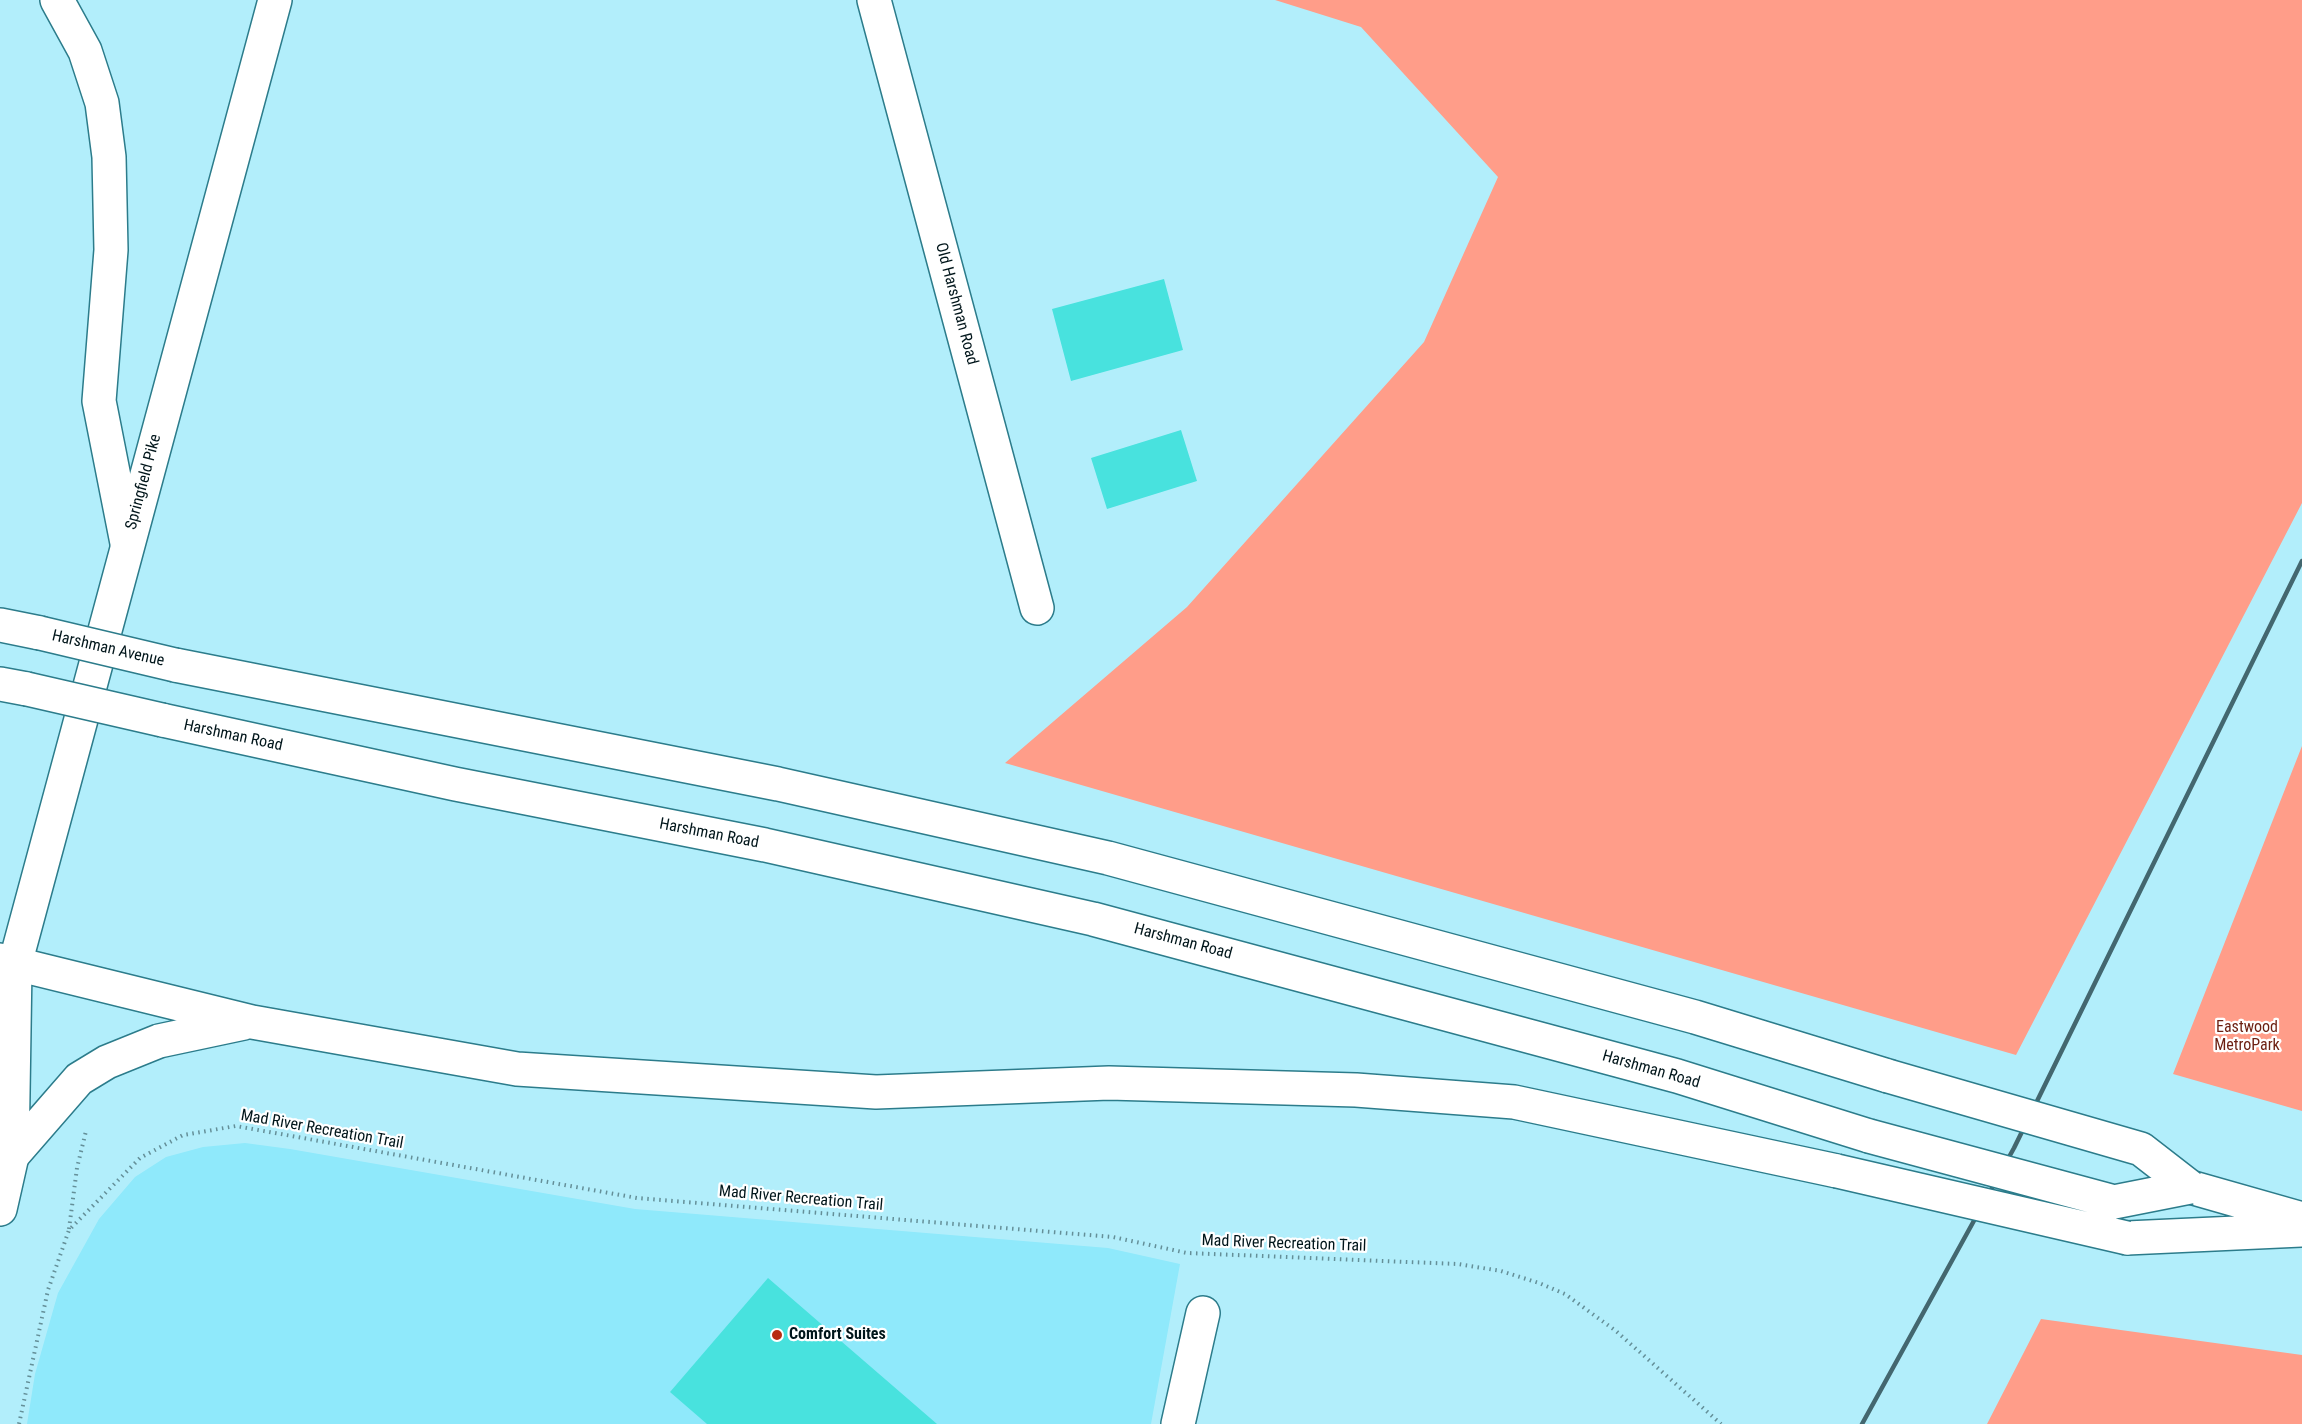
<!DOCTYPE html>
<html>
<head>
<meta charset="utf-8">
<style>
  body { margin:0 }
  canvas { display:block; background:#b2eefb }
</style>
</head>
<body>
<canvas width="2302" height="1424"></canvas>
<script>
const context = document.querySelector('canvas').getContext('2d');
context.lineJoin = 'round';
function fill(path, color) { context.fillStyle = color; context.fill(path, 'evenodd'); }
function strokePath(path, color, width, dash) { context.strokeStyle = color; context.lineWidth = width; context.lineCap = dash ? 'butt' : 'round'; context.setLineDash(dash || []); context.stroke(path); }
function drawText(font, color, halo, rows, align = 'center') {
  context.font = font + ' "Roboto Condensed",sans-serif'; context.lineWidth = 4.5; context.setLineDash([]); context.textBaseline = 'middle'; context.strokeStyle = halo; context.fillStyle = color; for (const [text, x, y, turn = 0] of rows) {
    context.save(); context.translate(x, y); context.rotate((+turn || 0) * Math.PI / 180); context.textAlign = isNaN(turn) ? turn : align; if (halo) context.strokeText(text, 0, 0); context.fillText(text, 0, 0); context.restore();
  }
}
const built = new Path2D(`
  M245 1143 290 1149 635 1209 1108 1248 1180 1264 1151 1424H27L35 1374 58 1293 99 1219 135 1177 166 1157 203 1147Z`);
const green = new Path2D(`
  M1275 0H2302V503L2016 1055 1005 763 1187 607 1424 342 1498 177 1361 27Z
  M2302 746V1111L2173 1074Z
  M2041 1319 2302 1355V1424H1987Z`);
const building = new Path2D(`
  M1164 279 1183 350 1071 381 1052 309Z
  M1181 430 1197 481 1107 509 1091 458Z
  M768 1278 937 1424H707L670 1392Z`);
const path = new Path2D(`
  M69 1229 77 1168 86 1131
  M19 1424 48 1290 69 1230 140 1158 183 1135 236 1126 637 1198 1113 1237 1187 1253 1458 1264 1501 1271 1539 1283 1565 1294 1616 1331 1721 1424`);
const street = new Path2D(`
  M874 0 1037 608
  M1178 1424 1203 1313`);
const secondary = new Path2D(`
  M0 991 15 964 275 0
  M0 1209 12 1156 15 966`);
const primary = new Path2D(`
  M57 0 85 51 102 103 109 157 111 250 99 401 127 543
  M0 625 40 633
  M175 665 778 784 1108 858 1695 1017 1888 1076
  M0 684 27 689
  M162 720 455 784 765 845 1093 919 1677 1076 1869 1136
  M0 960 252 1022 517 1069 876 1092 1109 1083 1356 1090 1514 1102 1837 1171
  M12 1156 79 1079 107 1062 159 1041 244 1023
  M2190 1187 2302 1219
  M2127 1238 2302 1230`);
const rail = new Path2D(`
  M1862 1424 2014 1148 2302 561`);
const primaryBridge = new Path2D(`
  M40 633 175 665
  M27 689 162 720
  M1888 1076 2141 1149 2190 1187
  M1869 1136 2114 1202 2190 1187
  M1837 1171 2127 1238`);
const markers = [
  [777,1335,6,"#b82c11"]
];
const streetNames = [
  ["Old Harshman Road",956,304,75],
  ["Springfield Pike",144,482,-75],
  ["Harshman Avenue",108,649,13],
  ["Harshman Road",233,736,12],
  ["Harshman Road",709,834,11],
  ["Harshman Road",1183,942,15],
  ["Harshman Road",1651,1070,16],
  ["Mad River Recreation Trail",322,1130,10],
  ["Mad River Recreation Trail",801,1199,5],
  ["Mad River Recreation Trail",1284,1244,2]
];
const parkNames = [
  ["Eastwood",2247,1028],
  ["MetroPark",2247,1046]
];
const poiNames = [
  ["Comfort Suites",789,1335]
];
fill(built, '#8fe9fb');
fill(green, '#ff9d89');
fill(building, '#48e2de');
strokePath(street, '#2c7c8b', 36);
strokePath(secondary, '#2c7c8b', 36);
strokePath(primary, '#2c7c8b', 36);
strokePath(path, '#648f98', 4, [1.5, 4.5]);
strokePath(street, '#fff', 33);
strokePath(secondary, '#fff', 33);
strokePath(primary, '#fff', 33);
strokePath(rail, '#43676f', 4.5);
strokePath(primaryBridge, '#2c7c8b', 36, []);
strokePath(primaryBridge, '#fff', 33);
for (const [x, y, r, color] of markers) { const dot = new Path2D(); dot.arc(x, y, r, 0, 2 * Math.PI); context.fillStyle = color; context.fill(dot); strokePath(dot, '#fff', 2); }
drawText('16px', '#00151a', '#fff', streetNames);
drawText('16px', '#6c1f11', '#fff', parkNames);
drawText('bold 16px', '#00151a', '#fff', poiNames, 'left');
</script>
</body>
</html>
